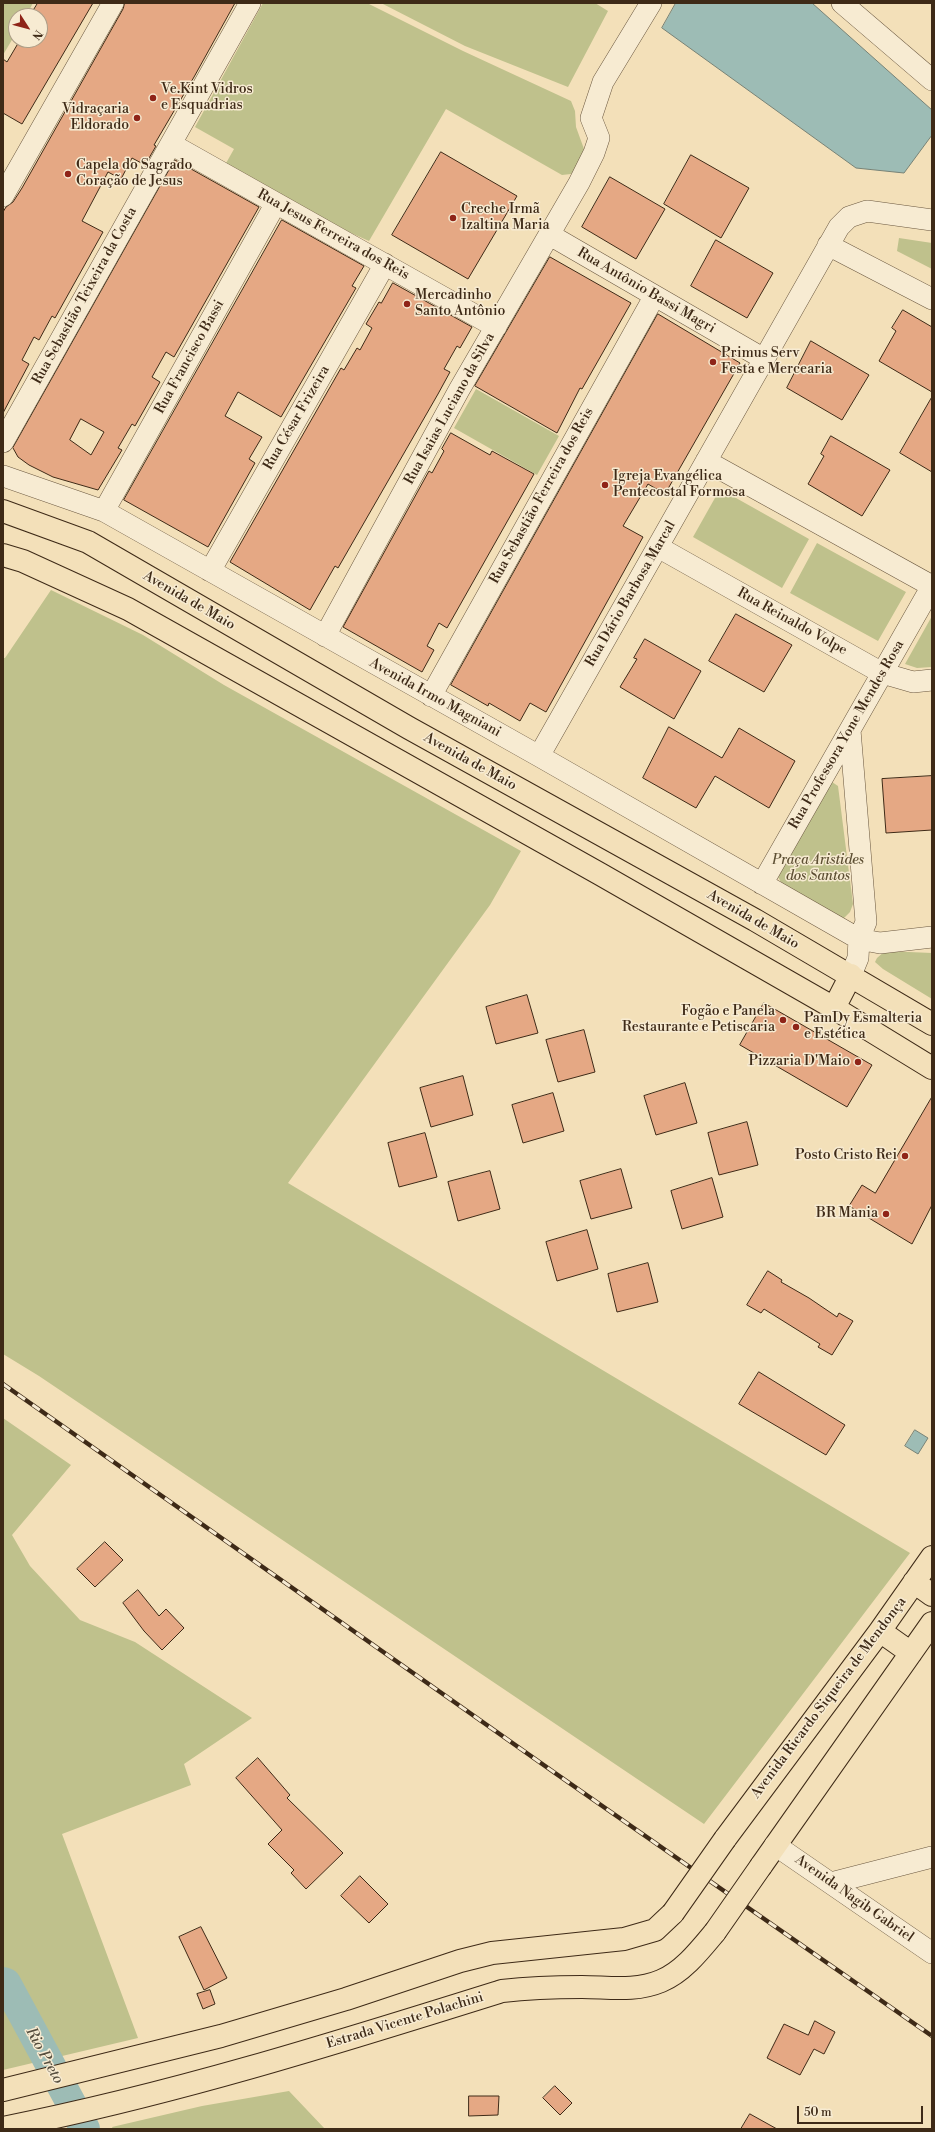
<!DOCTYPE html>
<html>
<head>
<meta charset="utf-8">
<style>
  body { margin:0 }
  #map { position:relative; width:935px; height:2132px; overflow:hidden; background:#f3e0b9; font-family:"Libre Bodoni",serif }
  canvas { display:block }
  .frame { position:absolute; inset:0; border:4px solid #3e2a17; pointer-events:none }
  .north { position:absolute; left:8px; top:8px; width:40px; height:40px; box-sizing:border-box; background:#f7ebd2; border:1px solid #ad9e87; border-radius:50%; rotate:126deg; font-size:11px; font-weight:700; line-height:16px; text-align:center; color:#3e2a17 }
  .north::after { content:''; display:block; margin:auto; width:14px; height:18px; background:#8f2418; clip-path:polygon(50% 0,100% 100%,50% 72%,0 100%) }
  .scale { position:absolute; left:797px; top:2106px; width:126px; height:18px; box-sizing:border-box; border:2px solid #3e2a17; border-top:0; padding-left:5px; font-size:12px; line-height:14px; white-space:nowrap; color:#3e2a17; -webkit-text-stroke:3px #f7ebd2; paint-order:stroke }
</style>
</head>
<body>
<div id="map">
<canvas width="935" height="2132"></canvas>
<div class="frame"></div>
<div class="north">N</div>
<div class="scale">50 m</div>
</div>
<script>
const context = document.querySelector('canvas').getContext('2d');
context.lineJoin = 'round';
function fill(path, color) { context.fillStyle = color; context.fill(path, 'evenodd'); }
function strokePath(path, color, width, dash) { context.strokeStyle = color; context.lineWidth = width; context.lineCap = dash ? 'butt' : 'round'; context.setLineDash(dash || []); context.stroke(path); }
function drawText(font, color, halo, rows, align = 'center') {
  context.font = font + ' "Libre Bodoni",serif'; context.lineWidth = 3; context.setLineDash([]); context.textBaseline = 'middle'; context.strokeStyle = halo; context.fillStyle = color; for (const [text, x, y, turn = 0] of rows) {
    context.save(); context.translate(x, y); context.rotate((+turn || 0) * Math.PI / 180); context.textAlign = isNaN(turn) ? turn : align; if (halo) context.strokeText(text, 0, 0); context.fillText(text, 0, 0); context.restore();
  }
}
const green = new Path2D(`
  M3 3H33L26 16H16V33L3 55Z
  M263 3H367L463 51 571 101 575 111 576 127 584 149 578 166 571 174 562 175 446 109 369 241 351 233 225 165 234 149 195 127Z
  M381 3H595L608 11 568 87 465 46Z
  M899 238 932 243V269L897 251Z
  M476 389 559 436 537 475 454 428Z
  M720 489 809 539 782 588 693 537Z
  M817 543 906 592 878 641 790 593Z
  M51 590 143 635 224 685 521 851 490 905 288 1183 910 1553 704 1824 39 1376 3 1354V658H5Z
  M932 616V667L917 668 905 664Z
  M832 782 838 786 853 904 850 912 844 918 837 916 782 884 778 877Z
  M885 951 932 953V999L883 969 875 962 877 958Z
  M3 1418 71 1465 12 1535 30 1566 80 1620 135 1642 252 1718 184 1764 191 1785 62 1834 138 2038 3 2070Z
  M289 2091 325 2129H113L112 2127 202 2106Z`);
const water = new Path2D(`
  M676 3H812L932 110V135L904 173 856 168 662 28Z
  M915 1430 928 1438 918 1454 905 1446Z`);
const river = new Path2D(`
  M3 1982 6 1983 85 2129`);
const building = new Path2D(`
  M38 3H93L22 124 3 113V59L7 62 20 40H40V16H30Z
  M125 3H235L194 77 154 145 156 146 145 165 132 158 121 179 108 172 82 221 103 232 55 318 52 316 39 340 34 337 22 360 29 364 3 413V212L6 207 13 202 22 188 123 9Z
  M441 152 517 196 468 279 392 235Z
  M691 155 749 188 721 238 664 204Z
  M175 160 259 207 174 357 166 352 152 377 160 382 135 426 132 424 118 448 122 450 98 490 53 477 29 465 18 457 13 448ZM81 419 104 432 91 455 70 440Z
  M610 177 665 209 636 259 582 227Z
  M282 220 364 266 352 286 356 288 281 417 238 392 225 416 262 437 249 459 255 463 208 547 124 500Z
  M716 240 773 273 747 318 691 286Z
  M550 257 631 303 582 389 580 388 557 433 475 386Z
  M393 283 472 327 460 348 457 346 444 369 450 372 438 394 338 568 335 566 310 610 230 562 341 368 344 370 357 348 360 350 372 328 366 324 379 302 381 303Z
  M903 310 932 327V392L879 361 896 331 892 328Z
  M658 314 740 363 665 494 648 484 623 526 643 537 546 712 530 703 520 721 489 703 488 706 451 685Z
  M811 341 869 375 842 420 787 388Z
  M932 397V472L900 453Z
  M451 433 490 455 492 451 534 474 447 628 439 623 427 646 434 650 422 672 343 627 429 471 432 473 444 451 442 449Z
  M831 436 890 470 862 516 808 484 824 456 821 454Z
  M736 614 792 645 764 692 709 661Z
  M645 639 701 671 674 719 620 687 637 659 634 658Z
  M669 727 722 758 739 728 795 761 769 808 715 776 696 808 643 778Z
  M932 776V830L886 833 882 779Z
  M527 995 538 1033 496 1044 486 1007Z
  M764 1003 872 1065 847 1107 740 1045Z
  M584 1030 595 1072 558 1082 546 1040Z
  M463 1076 473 1115 431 1127 420 1088Z
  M685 1083 697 1123 656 1135 644 1096Z
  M553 1093 564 1131 523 1143 512 1105Z
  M932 1097V1205L912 1244 849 1206 862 1185 875 1193Z
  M747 1122 758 1165 719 1175 708 1133Z
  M425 1133 437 1177 399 1187 388 1143Z
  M621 1169 632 1208 591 1219 580 1181Z
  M490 1171 500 1209 458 1221 448 1182Z
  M712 1178 723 1217 682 1229 671 1191Z
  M587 1230 598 1269 557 1281 546 1242Z
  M648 1263 658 1302 617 1312 608 1274Z
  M768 1271 782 1280 781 1282 809 1298 837 1317 839 1313 853 1321 832 1355 818 1347 820 1344 764 1309 761 1313 747 1305Z
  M759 1372 845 1425 826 1455 739 1404Z
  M105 1542 123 1560 95 1587 77 1569Z
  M138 1590 159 1616 166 1609 184 1628 162 1650 144 1631 123 1603Z
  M258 1758 290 1795 287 1798 343 1853 306 1889 291 1873 294 1870 268 1844 282 1830 236 1778Z
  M360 1876 388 1904 369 1923 341 1896Z
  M201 1927 227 1978 204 1990 179 1937Z
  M210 1990 215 2004 203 2009 197 1994Z
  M815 2021 835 2032 824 2054 814 2049 800 2075 767 2058 784 2024 808 2035Z
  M555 2086 572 2103 560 2115 543 2098Z
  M469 2096H499L498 2115 469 2116Z
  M750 2114 777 2129H741Z`);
const minor = new Path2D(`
  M842 3 932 80
  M171 144 496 327
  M3 196 113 3
  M550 235 764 359
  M828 245 932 299
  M3 442 250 3
  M706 461 932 586
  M3 476 104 511 539 756 859 939 880 943 932 937
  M104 511 276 203
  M658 547 882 673 913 682 932 680
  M210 571 385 264
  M325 636 459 390 579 183 594 153 599 138 591 118 603 82 651 3
  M431 696 654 297
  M850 730 866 922 859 939 858 958 851 975
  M539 756 839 227 849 217 867 211 932 220
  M762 884 932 586
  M775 1845 932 1953
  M831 1883 932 1857`);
const major = new Path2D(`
  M3 511 88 542 409 728 755 920 932 1024
  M3 555 23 561 128 609 600 874 834 1008 932 1068
  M834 1008 851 975
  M914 1582 932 1595
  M880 1631 911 1653
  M725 1839 880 1631 932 1557
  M761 1866 932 1623
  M3 2090 221 2036 346 1999 460 1961 492 1953 624 1939 655 1930 673 1913
  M3 2128C174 2094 336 2043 502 1991 528 1988 555 1987 582 1987 608 1987 635 1992 661 1981 683 1972 700 1950 715 1932`);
const rail = new Path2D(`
  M3 1384 555 1773 932 2036`);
const majorBridge = new Path2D(`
  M673 1913 725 1839
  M715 1932 761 1866`);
const markers = [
  [153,98,4,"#8f2418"],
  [137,118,4,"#8f2418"],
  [68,174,4,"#8f2418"],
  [453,218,4,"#8f2418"],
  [407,304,4,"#8f2418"],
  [713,362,4,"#8f2418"],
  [605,485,4,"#8f2418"],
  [783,1020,4,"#8f2418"],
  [796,1027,4,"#8f2418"],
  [858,1062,4,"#8f2418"],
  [905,1156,4,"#8f2418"],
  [886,1214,4,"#8f2418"]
];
const poiNames = [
  ["Ve.Kint Vidros",161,90],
  ["e Esquadrias",161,106],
  ["Vidraçaria",129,110,"right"],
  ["Eldorado",129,126,"right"],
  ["Capela do Sagrado",76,166],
  ["Coração de Jesus",76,182],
  ["Creche Irmã",461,210],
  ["Izaltina Maria",461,226],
  ["Mercadinho",415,296],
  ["Santo Antônio",415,312],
  ["Primus Serv",721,354],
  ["Festa e Mercearia",721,370],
  ["Igreja Evangélica",613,477],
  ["Pentecostal Formosa",613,493],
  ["Fogão e Panela",775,1012,"right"],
  ["Restaurante e Petiscaria",775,1028,"right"],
  ["PamDy Esmalteria",804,1019],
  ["e Estética",804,1035],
  ["Pizzaria D'Maio",850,1062,"right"],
  ["Posto Cristo Rei",897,1156,"right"],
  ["BR Mania",878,1214,"right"]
];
const streetNames = [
  ["Rua Jesus Ferreira dos Reis",333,235,29],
  ["Rua Antônio Bassi Magri",646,291,30],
  ["Rua Sebastião Teixeira da Costa",85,296,-61],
  ["Rua Francisco Bassi",190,357,-61],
  ["Rua Isaias Luciano da Silva",450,409,-61],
  ["Rua César Frizeira",297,418,-60],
  ["Rua Sebastião Ferreira dos Reis",542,496,-61],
  ["Rua Dário Barbosa Marcal",631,594,-60],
  ["Avenida de Maio",189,601,30],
  ["Rua Reinaldo Volpe",792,622,29],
  ["Avenida Irmo Magniani",435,698,29],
  ["Rua Professora Yone Mendes Rosa",847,735,-60],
  ["Avenida de Maio",470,762,29],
  ["Avenida de Maio",753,920,30],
  ["Avenida Ricardo Siqueira de Mendonça",829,1698,-53],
  ["Avenida Nagib Gabriel",854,1899,35],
  ["Estrada Vicente Polachini",405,2021,-17]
];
const parkNames = [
  ["Praça Aristides",818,861],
  ["dos Santos",818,877]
];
const waterNames = [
  ["Rio Preto",44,2056,61]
];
fill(green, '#bfc18c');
fill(water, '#9dbcb5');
strokePath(water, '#778276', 1);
strokePath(river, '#9dbcb5', 30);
fill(building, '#e5a884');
strokePath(building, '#3e2a17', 1);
strokePath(minor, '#6b5840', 22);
strokePath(major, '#3e2a17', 24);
strokePath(minor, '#f7ebd2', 21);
strokePath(major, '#f3e0b9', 22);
strokePath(rail, '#3e2a17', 4.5);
strokePath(rail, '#f7ebd2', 3, [9]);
strokePath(majorBridge, '#3e2a17', 24, []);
strokePath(majorBridge, '#f3e0b9', 22);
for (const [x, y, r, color] of markers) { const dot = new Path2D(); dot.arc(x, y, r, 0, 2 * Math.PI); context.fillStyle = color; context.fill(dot); strokePath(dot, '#f7ebd2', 1.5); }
drawText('14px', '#3e2a17', '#f7ebd2', poiNames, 'left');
drawText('14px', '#3e2a17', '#f7ebd2', streetNames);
drawText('italic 14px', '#5e5034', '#f7ebd2', parkNames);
drawText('italic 15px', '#564e3e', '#f7ebd2', waterNames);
</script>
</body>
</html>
